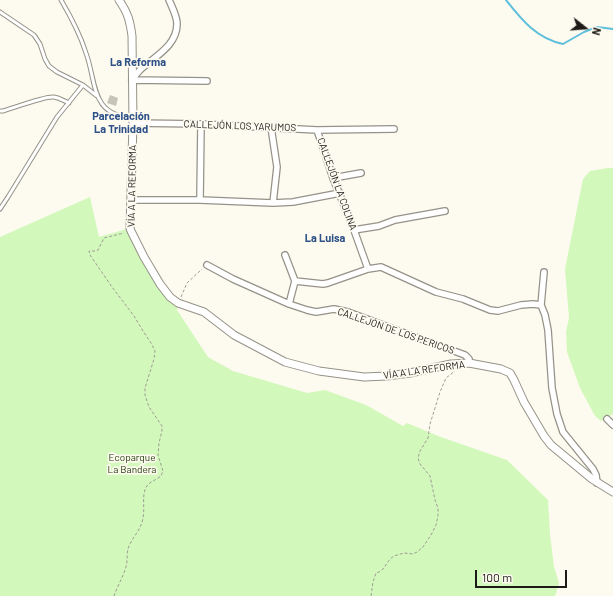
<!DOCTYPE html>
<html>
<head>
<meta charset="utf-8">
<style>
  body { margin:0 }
  #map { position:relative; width:613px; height:596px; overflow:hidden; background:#fdfaef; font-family:Barlow,sans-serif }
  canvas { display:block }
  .north { position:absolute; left:565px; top:8px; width:40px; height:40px; -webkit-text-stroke:3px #fdfaef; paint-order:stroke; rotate:107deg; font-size:11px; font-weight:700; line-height:16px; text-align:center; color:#1c1b18 }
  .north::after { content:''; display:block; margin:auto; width:14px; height:18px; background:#1c1b18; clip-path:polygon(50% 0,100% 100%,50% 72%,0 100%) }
  .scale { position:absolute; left:475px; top:570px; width:92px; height:18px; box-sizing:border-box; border:2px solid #1c1b18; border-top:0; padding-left:5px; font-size:12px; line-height:14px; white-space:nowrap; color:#1c1b18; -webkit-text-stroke:3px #fdfaef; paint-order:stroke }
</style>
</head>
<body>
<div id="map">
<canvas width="613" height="596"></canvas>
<div class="north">N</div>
<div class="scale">100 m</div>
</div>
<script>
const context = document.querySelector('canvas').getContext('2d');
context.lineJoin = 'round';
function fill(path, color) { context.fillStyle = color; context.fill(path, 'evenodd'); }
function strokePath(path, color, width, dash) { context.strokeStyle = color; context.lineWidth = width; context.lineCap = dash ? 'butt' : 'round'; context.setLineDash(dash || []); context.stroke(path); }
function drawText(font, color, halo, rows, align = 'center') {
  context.font = font + ' Barlow,sans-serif'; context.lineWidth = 3.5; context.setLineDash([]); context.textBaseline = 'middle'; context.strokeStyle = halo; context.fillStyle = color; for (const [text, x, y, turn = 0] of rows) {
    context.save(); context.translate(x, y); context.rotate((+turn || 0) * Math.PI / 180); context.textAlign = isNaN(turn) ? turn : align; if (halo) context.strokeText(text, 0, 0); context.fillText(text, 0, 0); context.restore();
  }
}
const green = new Path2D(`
  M608 168H613V414L601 421 595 416 580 388 567 352 566 332 569 318 565 269 583 179 590 171Z
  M90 197 99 237 130 228 144 257 178 303 177 310 208 357 233 371 307 393 325 390 366 405 403 426 407 423 438 436 507 460 548 500 550 534 554 567 559 583 555 596H0V237Z`);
const stream = new Path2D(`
  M506 0C522 20 536 38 563 44L584 32 597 27 613 29`);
const building = new Path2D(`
  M110 95 118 98 116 106 107 103Z`);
const path = new Path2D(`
  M181 297 187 283 202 269
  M114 596C117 587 123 577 126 567 128 560 126 553 129 546 134 535 141 530 143 518 145 509 142 499 145 490 147 482 155 481 161 476L163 471 162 468 158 455 159 443 162 431V426L149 407 145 395V388L154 359 155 351 151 343 143 331 134 316 112 287 90 255 89 251H96L98 250 104 238 124 233
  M371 596 373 582 376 573 379 572 383 569 390 559 394 556 404 553 413 554 417 552 423 547 431 535 436 525 438 516V508L435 500 430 476 420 464 418 458 420 451 428 438 430 424 440 392 446 378 455 371`);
const service = new Path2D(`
  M61 0C71 17 80 34 86 53 97 83 90 115 133 118
  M0 12 34 35 40 44 45 59 49 66 57 72 83 85 97 96
  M0 111H3C14 108 44 96 54 97 60 98 64 101 69 103
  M0 209 8 197 57 117 83 85`);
const minor = new Path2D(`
  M132 80C135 76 137 73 140 70 154 57 177 46 177 24 177 16 172 7 169 0
  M132 80 207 81
  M133 123 201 124 317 130 394 129
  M271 127 277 167 273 203
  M317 130 333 178 354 230 368 269 381 267 436 292 463 299 490 310 498 311 521 305 533 304 541 305
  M333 178 361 173
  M131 200H200L273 203 293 202 340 193
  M200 200 201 124
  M354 230 379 226 395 220 445 211
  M285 255 295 281 289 304
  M207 265 233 279 289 304 307 310 316 312 334 309 348 312 410 335 465 355 469 359V363
  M544 272 541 305 545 315 548 330 552 388 557 414 563 432 593 469 596 475 597 483
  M295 281 323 284 328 283 368 269
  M607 419 613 425`);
const tertiary = new Path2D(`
  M119 0C128 13 130 21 132 36L133 123 130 228 131 231 144 257 160 284 170 297 178 303 204 312 234 335 285 362 319 371 364 377 387 376 410 373 451 364 469 363 501 369 510 373 514 380 524 402 544 436 551 445 592 479 613 492`);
const streetNames = [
  ["CALLEJÓN LOS YARUMOS",240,126,2],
  ["CALLEJÓN LA COLINA",337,184,70],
  ["VÍA A LA REFORMA",132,186,-89],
  ["CALLEJÓN DE LOS PERICOS",396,331,19],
  ["VÍA A LA REFORMA",424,370,-8]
];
const parkNames = [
  ["Ecoparque",132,458],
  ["La Bandera",132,470]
];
const neighbourhoodNames = [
  ["La Reforma",138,62],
  ["Parcelación",121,116],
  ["La Trinidad",121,129],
  ["La Luisa",325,238]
];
fill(green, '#d3f8bb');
strokePath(stream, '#5ebfdd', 2);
fill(building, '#c6c3b9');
strokePath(service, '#959289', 5);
strokePath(minor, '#959289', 8);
strokePath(tertiary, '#959289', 9);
strokePath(path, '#9e9c94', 1, [3, 2]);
strokePath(service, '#fff', 3);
strokePath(minor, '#fff', 5.5);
strokePath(tertiary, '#fff', 7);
drawText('10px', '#1c1b18', '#fdfaef', streetNames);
drawText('10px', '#1e3707', '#fdfaef', parkNames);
drawText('bold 11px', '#2e5188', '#fdfaef', neighbourhoodNames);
</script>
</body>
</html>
